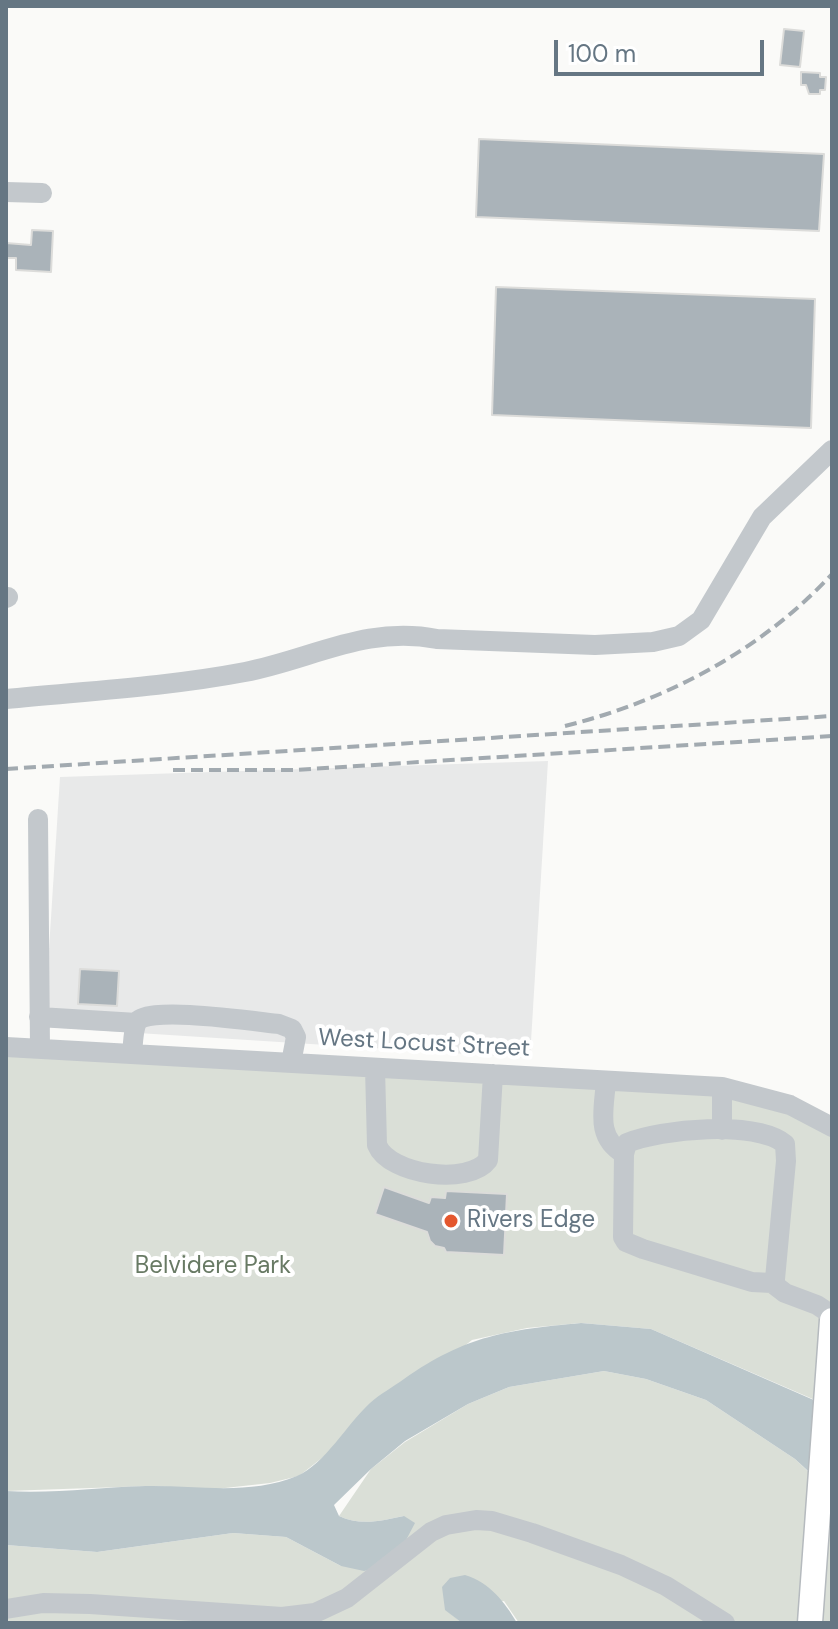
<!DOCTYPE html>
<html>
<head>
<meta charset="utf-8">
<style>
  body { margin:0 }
  #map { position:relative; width:838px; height:1629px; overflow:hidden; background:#fafaf8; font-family:"DM Sans",sans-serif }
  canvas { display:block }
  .frame { position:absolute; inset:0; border:8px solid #657683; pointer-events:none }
  .scale { position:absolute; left:554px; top:40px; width:210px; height:36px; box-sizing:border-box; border:4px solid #657683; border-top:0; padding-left:10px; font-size:24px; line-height:28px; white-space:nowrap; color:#657683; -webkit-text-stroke:6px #fff; paint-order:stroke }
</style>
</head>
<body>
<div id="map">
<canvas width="838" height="1629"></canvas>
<div class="frame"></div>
<div class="scale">100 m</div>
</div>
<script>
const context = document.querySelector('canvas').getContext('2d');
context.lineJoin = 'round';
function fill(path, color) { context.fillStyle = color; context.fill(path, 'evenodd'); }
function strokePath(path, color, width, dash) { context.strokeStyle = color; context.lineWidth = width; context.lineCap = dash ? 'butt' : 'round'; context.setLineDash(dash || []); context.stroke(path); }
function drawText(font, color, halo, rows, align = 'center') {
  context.font = font + ' "DM Sans",sans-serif'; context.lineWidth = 8; context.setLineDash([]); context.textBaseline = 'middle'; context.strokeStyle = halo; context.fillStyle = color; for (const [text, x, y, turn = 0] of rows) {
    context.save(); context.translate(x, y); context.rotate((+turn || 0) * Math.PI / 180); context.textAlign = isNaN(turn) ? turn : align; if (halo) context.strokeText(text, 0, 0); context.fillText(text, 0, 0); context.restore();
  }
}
const built = new Path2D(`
  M548 761 530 1058 44 1027 60 777Z`);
const green = new Path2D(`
  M6 1047 722 1087 832 1127V1313L822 1403 651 1329 581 1323 527 1328 472 1340 299 1476 270 1483 216 1489 149 1486 6 1491Z
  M604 1371 646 1379 706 1400 795 1459 832 1494V1623H519L504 1601 445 1609 462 1623H6V1545L97 1552 233 1533 286 1537 341 1566 404 1516C381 1521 360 1526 339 1516L371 1469 405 1442 468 1404 509 1387Z`);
const water = new Path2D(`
  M581 1323 651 1329 832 1408V1493L795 1459 706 1400 646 1379 604 1371 509 1387 468 1404 405 1441 371 1469 334 1505 339 1516C360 1526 381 1521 404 1516L415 1523 405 1542 376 1568 364 1571 341 1566 286 1537 233 1533 97 1552 6 1545V1491C53 1494 99 1487 146 1486 195 1485 249 1496 297 1476 325 1464 347 1424 370 1403 380 1394 393 1387 404 1379 467 1335 507 1330 581 1323Z
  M465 1575C489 1582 505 1602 517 1623H462L445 1610 442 1587 450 1578Z`);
const building = new Path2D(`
  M784 29 804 31 800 67 780 65Z
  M801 72 820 73V77H826L825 90H820V94H809L806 85H801Z
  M479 139 824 154 819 231 476 217Z
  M32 230 53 231 51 272 16 270V258H6V243L31 245Z
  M496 287 815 299 811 428 492 415Z
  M80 969 119 971 117 1006 78 1004Z
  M384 1187 429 1203 431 1197 445 1198 446 1191 507 1194 504 1255 446 1252 444 1248 435 1246 430 1241 427 1232 375 1214Z`);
const minor = new Path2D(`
  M6 192 42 193
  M6 598 8 597
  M6 699C86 691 166 687 245 672 312 659 367 625 437 639L595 645 653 642 679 636 701 620 762 517 832 450
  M38 819 40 1048
  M39 1017 137 1023
  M6 1047 722 1087 790 1105 832 1127
  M132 1054C133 1045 133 1030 137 1022 147 1005 258 1022 279 1024L292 1029 296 1037 291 1063
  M375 1068 377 1145C389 1175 469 1186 488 1160L493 1074
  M606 1081C604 1110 595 1137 624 1154
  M722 1130V1087
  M772 1283 775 1279 786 1161 785 1144C755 1120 661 1129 627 1143L624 1154 623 1237 626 1242 643 1249 752 1282 772 1283 785 1293 817 1305 832 1315
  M6 1609 43 1603 90 1604 282 1617 315 1613 347 1598 431 1532 446 1525 476 1520 492 1521 532 1533 621 1565 666 1586 725 1623`);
const major = new Path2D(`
  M810 1623 832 1320`);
const rail = new Path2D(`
  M565 726C665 701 761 651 832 574
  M6 769 832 716
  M173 770H294L832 736`);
const markers = [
  [451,1221,8,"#e4572e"]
];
const streetNames = [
  ["West Locust Street",424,1044,3]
];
const poiNames = [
  ["Rivers Edge",467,1221]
];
const parkNames = [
  ["Belvidere Park",213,1267]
];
fill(built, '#e8e9e9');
fill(green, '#dadfd7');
fill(water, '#bbc7cb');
fill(building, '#aab3b9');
strokePath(building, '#dcdcda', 2);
strokePath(major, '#b5babe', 27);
strokePath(minor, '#c3c8cc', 20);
strokePath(major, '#fff', 24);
strokePath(rail, '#a2aab0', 4, [12, 6]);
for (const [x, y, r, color] of markers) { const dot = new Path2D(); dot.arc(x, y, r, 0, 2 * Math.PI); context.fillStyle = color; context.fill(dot); strokePath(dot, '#fff', 3); }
drawText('24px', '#657683', '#fff', streetNames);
drawText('24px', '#657683', '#fff', poiNames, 'left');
drawText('24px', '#687a64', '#fff', parkNames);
</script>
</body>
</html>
